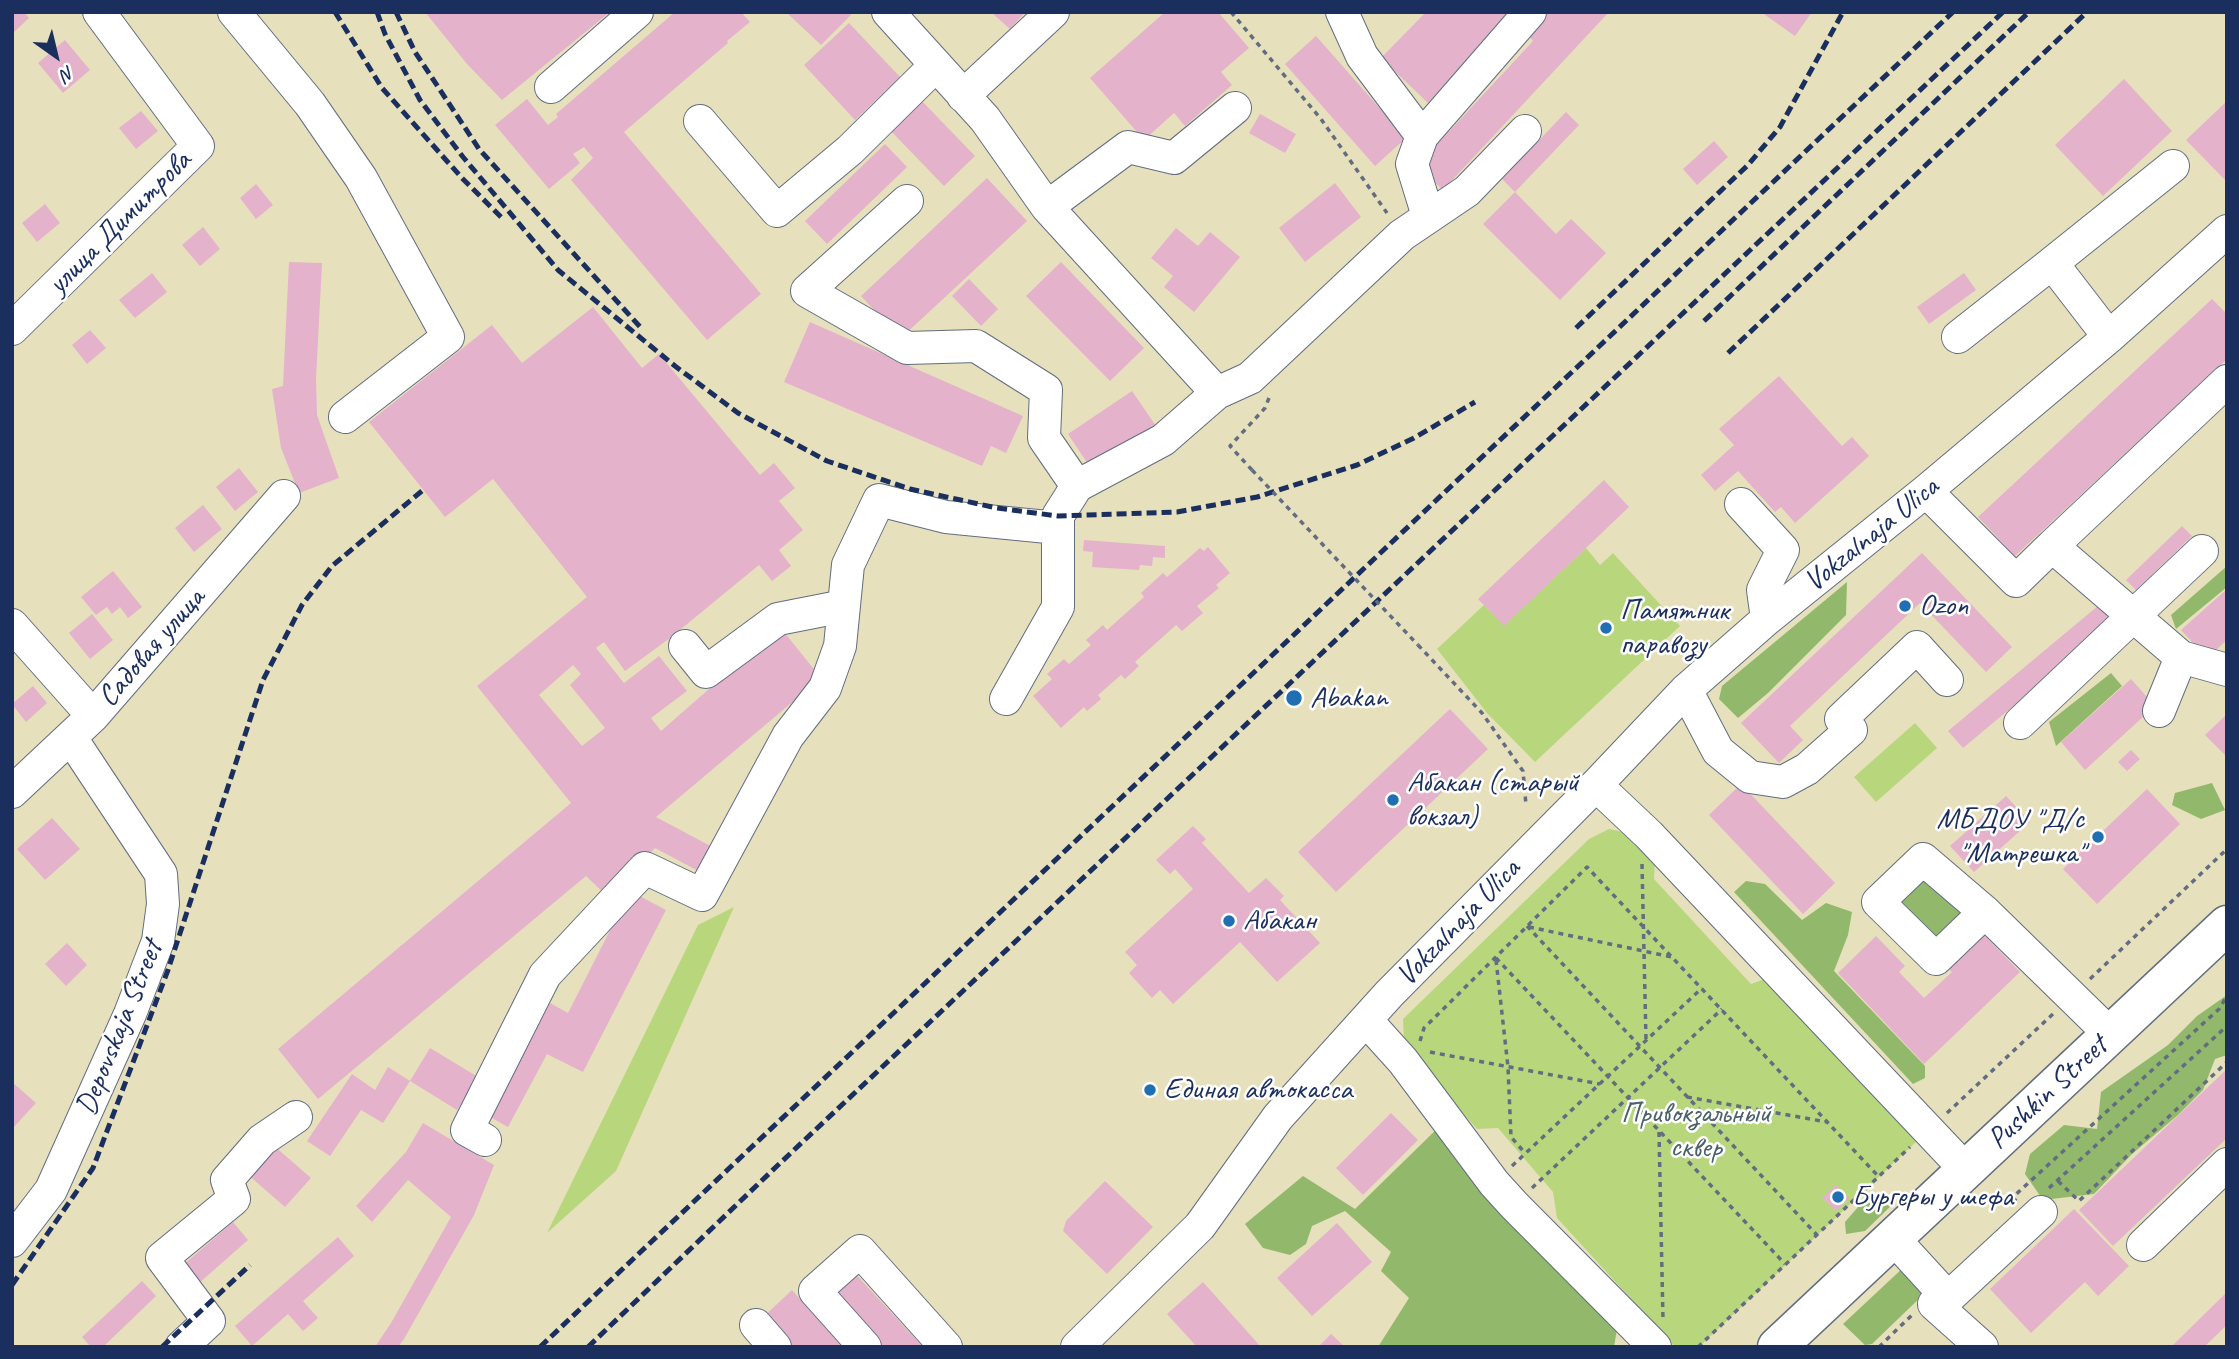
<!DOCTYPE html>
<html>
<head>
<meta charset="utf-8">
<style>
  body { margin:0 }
  #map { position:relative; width:2239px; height:1359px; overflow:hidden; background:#e7e0bd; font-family:Caveat,sans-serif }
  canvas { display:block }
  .frame { position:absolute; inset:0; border:14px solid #1b2f5e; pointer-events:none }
  .north { position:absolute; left:21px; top:21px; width:70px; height:70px; -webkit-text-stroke:5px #fff; paint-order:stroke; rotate:146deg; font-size:19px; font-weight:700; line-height:28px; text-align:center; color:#1b2f5e }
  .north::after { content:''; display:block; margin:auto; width:24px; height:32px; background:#1b2f5e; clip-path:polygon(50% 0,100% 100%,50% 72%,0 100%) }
</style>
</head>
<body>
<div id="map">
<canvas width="2239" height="1359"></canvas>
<div class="frame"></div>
<div class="north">N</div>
</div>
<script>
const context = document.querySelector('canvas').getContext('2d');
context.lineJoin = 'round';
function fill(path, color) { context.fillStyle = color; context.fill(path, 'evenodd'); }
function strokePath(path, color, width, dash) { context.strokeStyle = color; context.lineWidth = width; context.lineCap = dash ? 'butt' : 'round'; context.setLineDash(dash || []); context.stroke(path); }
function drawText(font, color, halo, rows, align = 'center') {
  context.font = font + ' Caveat,sans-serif'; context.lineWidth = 5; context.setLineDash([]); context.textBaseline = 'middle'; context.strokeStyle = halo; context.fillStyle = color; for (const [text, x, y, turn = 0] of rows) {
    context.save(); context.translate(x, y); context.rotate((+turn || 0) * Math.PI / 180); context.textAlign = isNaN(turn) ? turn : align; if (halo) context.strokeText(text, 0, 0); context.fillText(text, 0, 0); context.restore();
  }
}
const green = new Path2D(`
  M1586 548 1600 565 1613 553 1680 626 1535 762 1487 713 1437 649 1484 605 1504 625Z
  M1915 723 1937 748 1876 802 1854 777Z
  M1609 829 1628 833 1655 861 1654 879 1751 984 1765 979 1918 1140 1699 1347H1675L1557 1218 1553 1192 1498 1128 1477 1129 1420 1065 1404 1040 1403 1019 1589 839Z
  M734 907 616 1171 547 1233 698 925Z`);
const forest = new Path2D(`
  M2227 566V587L2176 629 2171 615Z
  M1847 582 1846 615 1768 693 1738 718 1719 699 1722 686Z
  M2111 673 2122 686 2056 746 2049 722Z
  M2212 783 2225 810 2201 819 2172 805 2175 793Z
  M1916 876 1935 879 1973 918 1935 955 1884 905Z
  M1746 881 1765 884 1802 920 1826 903 1852 912 1848 935 1834 971 1925 1066V1078L1913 1084 1734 892Z
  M2227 995V1055L2215 1059 2203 1090 2178 1115 2132 1154 2094 1194 2043 1200 2025 1174 2030 1154 2064 1125 2097 1129 2101 1092 2168 1045 2197 1016Z
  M1443 1123 1619 1317 1614 1347H1378L1409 1298 1381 1271 1391 1252 1345 1211 1312 1226 1306 1244 1290 1255 1263 1248 1245 1224 1303 1176 1355 1209Z
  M1876 1196 1893 1204 1865 1231 1846 1234 1845 1222 1858 1207Z
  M1905 1266 1924 1294 1872 1344 1865 1345 1843 1324Z`);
const building = new Path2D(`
  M12 12H24L29 18 12 34Z
  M425 12H610L502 100 467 64Z
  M675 12H741L750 22 727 41 728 43 624 132 761 294 707 340 571 180 593 158 584 147 573 154 580 163 549 189 495 125 527 99 548 125 558 117 556 114Z
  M786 12H848L851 15 821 45Z
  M991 12H1025L1010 29Z
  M1165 12H1218L1249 48 1221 72 1232 85 1185 126 1174 113 1144 140 1090 78Z
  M1426 12H1504L1510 18 1428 103 1381 58Z
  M1549 12H1609L1443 190 1417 166 1533 41 1528 35Z
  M1761 12H1812L1795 36Z
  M849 23 900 77 855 120 804 65Z
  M1316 36 1406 138 1375 166 1285 64Z
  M65 40 90 70 63 93 38 63Z
  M2124 79 2172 131 2103 196 2055 145Z
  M919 98 975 156 944 186 888 128Z
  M2227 101V182L2186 140Z
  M141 111 158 131 136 149 119 128Z
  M1566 112 1579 125 1515 192 1502 179Z
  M1260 114 1296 134 1285 153 1249 133Z
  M1714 141 1728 157 1697 185 1683 169Z
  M885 144 907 167 827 244 805 221Z
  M987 178 1027 221 901 338 861 296Z
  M1335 183 1361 217 1305 262 1279 228Z
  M256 184 273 205 256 219 240 198Z
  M1515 192 1556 234 1571 219 1606 253 1560 300 1483 224Z
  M45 204 60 223 37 242 22 223Z
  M203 227 220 249 200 266 182 245Z
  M1176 228 1198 246 1210 232 1240 257 1194 312 1164 287 1173 276 1151 258Z
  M289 262 322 263 316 379 317 415 339 478 299 493 281 448 272 389 283 386Z
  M1061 262 1144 348 1110 381 1026 296Z
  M152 273 167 292 135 318 119 300Z
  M1964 273 1976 290 1929 324 1917 307Z
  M969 279 998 309 981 326 952 296Z
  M2212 299 2227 314V359L2015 556 1978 517Z
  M593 307 642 368 659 354 760 475 774 463 795 488 779 501 803 530 779 550 791 566 772 581 759 565 670 638 625 671 604 642 596 648 624 683 659 656 687 691 651 718 661 731 780 627 821 678 656 817 716 849 704 874 655 848 607 896 586 876 318 1099 278 1049 571 803 477 686 587 597 493 479 445 517 369 422 492 325 522 363ZM573 665 581 674 570 685 605 728 582 746 539 695Z
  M810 322 1023 416 1006 453 991 446 982 466 784 382Z
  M90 330 106 348 87 364 72 345Z
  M1779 376 1842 446 1852 437 1869 456 1795 523 1781 507 1775 512 1738 471 1715 491 1701 475 1734 445 1719 429Z
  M1132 391 1156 426 1092 470 1068 434Z
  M239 468 258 492 235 511 216 487Z
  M1604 480 1629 507 1504 626 1478 599Z
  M203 505 222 529 194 552 175 528Z
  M2182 526 2192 536 2136 590 2126 580Z
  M1084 540 1165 546V558L1153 557 1152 566 1140 565 1139 570 1092 567 1093 552 1083 551Z
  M1208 547 1230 573 1216 585 1219 588 1197 606 1203 613 1182 631 1176 625 1135 662 1139 666 1125 679 1121 675 1098 695 1101 699 1087 711 1084 707 1061 728 1033 696 1052 679 1047 674 1064 659 1069 664 1091 645 1086 640 1103 625 1107 630 1144 597 1141 593 1163 573 1167 577 1200 548 1204 551Z
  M1922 553 2012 647 1986 672 1920 603 1790 726 1803 740 1779 763 1741 723Z
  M113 571 142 607 128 618 120 607 112 614 107 607 96 615 81 597Z
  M2227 589V640L2207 658 2181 630Z
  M2105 600 2120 617 1963 748 1948 731Z
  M92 614 113 640 90 659 69 633Z
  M2131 679 2155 706 2085 770 2061 742Z
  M33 686 47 703 26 722 12 704Z
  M1450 709 1488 749 1336 892 1298 852Z
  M2227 714V757L2205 735Z
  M2131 750 2140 759 2127 771 2118 762Z
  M1741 784 1835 883 1803 914 1709 815Z
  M2147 789 2180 824 2097 904 2063 869Z
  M2006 796 2030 822 1974 872 1950 846Z
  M52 818 80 849 45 880 17 849Z
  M1193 826 1206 839 1202 843 1249 893 1266 878 1284 896 1280 900 1320 943 1277 982 1240 942 1173 1004 1160 990 1152 998 1129 973 1137 965 1125 952 1193 889 1175 869 1170 874 1156 860Z
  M630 891 666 910 583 1072 547 1054 508 1127 490 1117 550 1003 568 1013Z
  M1981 932 2020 972 1924 1064 1838 973 1876 936 1905 966 1899 972 1924 998 1952 972 1946 966Z
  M67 943 87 965 66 986 45 964Z
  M430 1048 478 1077 457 1110 410 1081Z
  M388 1067 410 1081 383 1123 361 1110 330 1156 307 1141 352 1074 375 1090Z
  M2227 1069V1138L2113 1246 2079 1210Z
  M12 1082 36 1103 12 1129Z
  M1391 1113 1418 1140 1363 1195 1336 1168Z
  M423 1123 494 1165 474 1215 404 1339 398 1347H375L391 1323 451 1217 408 1180 372 1222 356 1206 406 1152Z
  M272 1144 311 1178 285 1207 246 1173Z
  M1105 1181 1153 1227 1107 1274 1063 1231 1066 1221Z
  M1836 1185 1849 1198 1836 1211 1822 1198Z
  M2074 1209 2129 1266 2098 1296 2085 1282 2031 1333 1990 1289Z
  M233 1222 248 1240 198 1284 182 1266Z
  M1337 1223 1372 1262 1312 1316 1277 1278Z
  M338 1237 354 1256 303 1301 318 1318 303 1331 288 1314 252 1346 235 1326Z
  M851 1269 923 1347H870L823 1295Z
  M142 1281 156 1296 103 1347H91L82 1337Z
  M1203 1282 1261 1347H1197L1167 1314Z
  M792 1290 843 1347H784L760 1320Z
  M2227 1292V1325L2204 1347H2171Z
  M1331 1334 1345 1347H1318Z`);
const path = new Path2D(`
  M1231 12 1321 119 1387 213
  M1252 470 1230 446 1265 408 1269 398
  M1418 645 1482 713 1523 771 1526 805
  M1642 864 1646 1040
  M1527 926 1817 1235
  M1529 927 1672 957
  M1496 958 1785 1264
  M1496 960 1508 1067 1511 1137 1525 1153
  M2090 979 2227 849
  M1420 1041 1424 1028 1587 867 1879 1177
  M1430 1052 1600 1084
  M1687 1097 1827 1122
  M1947 1113 2054 1013
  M1659 1132 1663 1320
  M1512 1166 1702 988
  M2058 1181 2079 1201 2227 1062
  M1532 1188 1722 1009
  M2049 1188 2227 1026
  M2016 1201 2013 1197 2219 1009 2227 996
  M1698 1347 1910 1147
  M1879 1347 1913 1314`);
const minor = new Path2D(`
  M234 12 310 104 361 178 448 337 345 417
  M888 12 985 119 1047 207 1217 393 1250 378 1402 235 1467 191 1525 131
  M1342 12 1362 56 1422 136
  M551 87 637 12
  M963 96 1053 12
  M700 121 777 211 850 150 936 65
  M907 201 807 291 907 348 976 346 1046 390 1044 438 1077 486 1163 440 1217 393
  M1047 207 1128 147 1174 158 1235 108
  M1428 216 1412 164 1422 136 1530 12
  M12 329 198 146 99 12
  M1958 337 2052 263
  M2109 337 2052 263 2173 166
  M1926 491 2016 581 2052 546 2181 657 2227 670
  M1741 504 1783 550 1763 590 1767 619
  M2052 546 2227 381
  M12 625 93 716
  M685 646 706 672 778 619 844 606
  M1686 690 1718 751 1750 777 1783 782 1807 769 1851 730 1841 719 1917 647 1947 680
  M1006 699 1058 607V516L1077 486
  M2159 711 2181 657
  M2020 723 2202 551
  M1596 785 1649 835 1966 1170
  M12 792 93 716 284 496
  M1985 912 1923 859 1878 902 1936 959 1985 912 2110 1034
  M1366 1020 1403 1061 1494 1183 1514 1205 1655 1347
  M485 1140 467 1130 545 975 645 868 702 895 788 736 825 688 840 646 848 565 879 500 946 517 1058 528
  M1893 1238 1948 1298
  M12 1241 51 1190 130 1014 158 941 163 904 161 874 71 738
  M2143 1245 2227 1164
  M756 1325 775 1347
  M181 1347 209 1321 162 1258 234 1199 227 1180 262 1140 296 1117
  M865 1347 815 1291 860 1251 946 1347
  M1077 1347 1200 1226 1278 1117 1389 994 1596 785 1686 690 1767 619 1926 491 2109 337 2227 231
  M1982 1347 1934 1304 1948 1298 2041 1212`);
const major = new Path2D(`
  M1777 1347 2227 925`);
const rail = new Path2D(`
  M335 12 382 88 462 178 502 218
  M377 12 385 34 420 100 463 157 558 270 675 366 738 413 827 461 910 489 997 508 1058 516 1177 512 1257 497 1357 465 1414 438 1475 402
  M396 12 415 52 479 149 642 329
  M1704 321 2029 12
  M1576 328 1748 165 1780 127 1843 12
  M1728 353 2087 12
  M12 1285 93 1168 168 970 263 680 302 605 332 566 423 490
  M162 1347 250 1265
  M540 1347 1953 12
  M588 1347 777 1166 2003 12`);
const pathBridge = new Path2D(`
  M1252 470 1418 645`);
const markers = [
  [1905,606,7,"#1f6fb2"],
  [1606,628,7,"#1f6fb2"],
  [1294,698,9,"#1f6fb2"],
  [1393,800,7,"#1f6fb2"],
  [2098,837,7,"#1f6fb2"],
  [1229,921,7,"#1f6fb2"],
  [1150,1090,7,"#1f6fb2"],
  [1838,1197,7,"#1f6fb2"]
];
const streetNames = [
  ["улица Димитрова",120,223,-45],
  ["Vokzalnaja Ulica",1872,535,-39],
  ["Садовая улица",152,648,-49],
  ["Vokzalnaja Ulica",1459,923,-46],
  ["Depovskaja Street",120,1028,-68],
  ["Pushkin Street",2048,1093,-43]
];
const poiNames = [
  ["Ozon",1919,606],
  ["Памятник",1620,611],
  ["паравозу",1620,645],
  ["Abakan",1310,698],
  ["Абакан (старый",1407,783],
  ["вокзал)",1407,817],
  ["МБДОУ \"Д/с",2084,820,"right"],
  ["\"Матрешка\"",2084,854,"right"],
  ["Абакан",1243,921],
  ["Единая автокасса",1164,1090],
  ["Бургеры у шефа",1852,1197]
];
const parkNames = [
  ["Привокзальный",1696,1114],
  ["сквер",1696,1148]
];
fill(green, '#b8d77d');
fill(forest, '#92b86c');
fill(building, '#e4b2cb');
strokePath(minor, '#626d7f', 34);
strokePath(major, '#626d7f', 41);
strokePath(path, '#626d7f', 3.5, [5, 5]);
strokePath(minor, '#fff', 32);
strokePath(major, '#fff', 38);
strokePath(rail, '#1b2f5e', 5, [10, 5]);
strokePath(pathBridge, '#626d7f', 3.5, [5, 5]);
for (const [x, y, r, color] of markers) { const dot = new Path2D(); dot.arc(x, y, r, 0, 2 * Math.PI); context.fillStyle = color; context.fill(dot); strokePath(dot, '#fff', 2.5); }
drawText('30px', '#1b2f5e', '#fff', streetNames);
drawText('30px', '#1b2f5e', '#fff', poiNames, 'left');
drawText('30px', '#4a6167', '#fff', parkNames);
</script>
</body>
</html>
